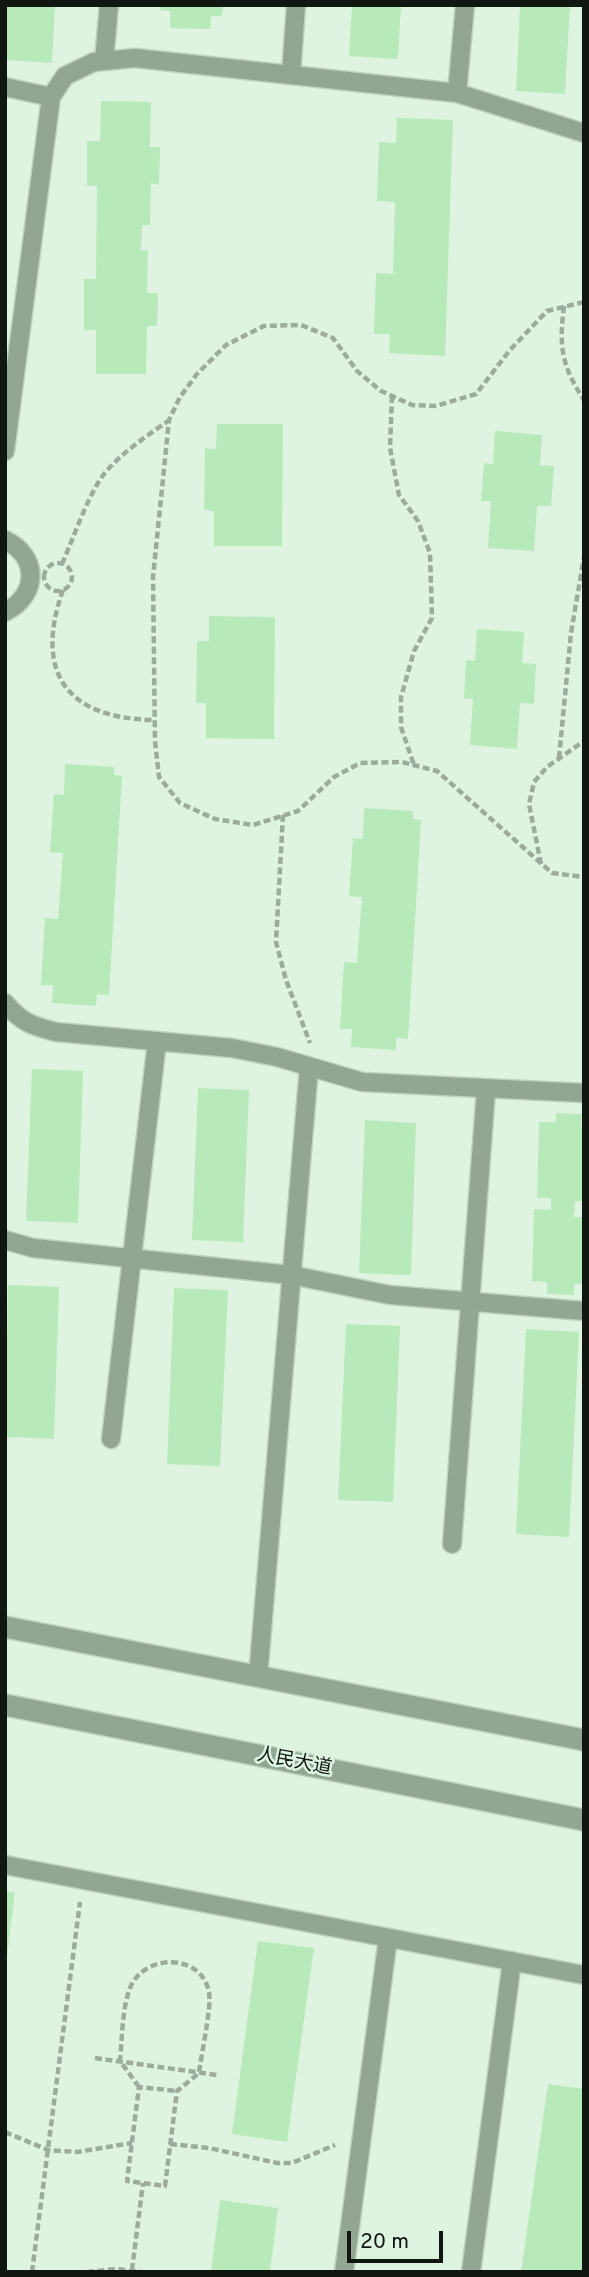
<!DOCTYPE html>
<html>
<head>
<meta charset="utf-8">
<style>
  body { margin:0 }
  #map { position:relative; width:589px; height:2277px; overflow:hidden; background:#dff4e0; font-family:Overpass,sans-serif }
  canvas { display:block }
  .frame { position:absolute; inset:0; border:7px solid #101710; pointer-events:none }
  .scale { position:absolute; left:347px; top:2231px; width:96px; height:32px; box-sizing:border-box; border:4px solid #101710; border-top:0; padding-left:9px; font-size:21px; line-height:24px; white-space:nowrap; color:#101710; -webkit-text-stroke:5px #dff4e0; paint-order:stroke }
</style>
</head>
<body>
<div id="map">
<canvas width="589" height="2277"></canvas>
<div class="frame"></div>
<div class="scale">20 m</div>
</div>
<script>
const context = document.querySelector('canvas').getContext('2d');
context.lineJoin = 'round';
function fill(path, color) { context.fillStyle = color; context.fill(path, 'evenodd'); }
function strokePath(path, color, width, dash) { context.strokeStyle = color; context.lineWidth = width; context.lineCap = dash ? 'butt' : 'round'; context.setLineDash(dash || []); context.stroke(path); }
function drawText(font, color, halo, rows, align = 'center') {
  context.font = font + ' Overpass,"Noto Sans SC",sans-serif'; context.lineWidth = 5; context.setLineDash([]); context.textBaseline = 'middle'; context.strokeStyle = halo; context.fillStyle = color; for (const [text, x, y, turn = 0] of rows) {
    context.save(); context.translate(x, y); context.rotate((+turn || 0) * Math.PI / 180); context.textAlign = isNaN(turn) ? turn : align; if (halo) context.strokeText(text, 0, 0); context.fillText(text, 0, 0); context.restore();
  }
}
const building = new Path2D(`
  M5 5H55L52 63 5 60Z
  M161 5H223L222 16H211L210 29 170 28V11L160 10Z
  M352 5H401L398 59 349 56Z
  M520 5H570L565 94 516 91Z
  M101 101 151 102 150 147H160L159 185 151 183 150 225H142L141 250H148L147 293H158L157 326H147L146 374H96V330H84V279H96L97 186H87V141H100Z
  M397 118 453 120 445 356 389 353 390 334H374L376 273 393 274 395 202 377 201 379 142 396 143Z
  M217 424H283L282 546H214V511L204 510 205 448 216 449Z
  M495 431 542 435 540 465 554 466 551 506H537L534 551 488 548 491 501H481L484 463 493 464Z
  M209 616 275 617 274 739 206 738V703H196L197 641H209Z
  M477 629 524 632 522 663 536 664 534 704 520 703 517 749 470 745 473 699 464 698 466 660 475 661Z
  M65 764 114 767V775L122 776 109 995 97 994 96 1006 52 1003 53 985H41L45 918 58 919 63 853 50 852 54 794 64 795Z
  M364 808 413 811V819L421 820 408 1039 396 1038V1050L351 1047 352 1029H340L344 962 357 963 362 897 349 896 353 838 363 839Z
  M32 1069 83 1071 78 1223 26 1221Z
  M198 1088 249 1090 243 1242 192 1240Z
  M556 1113 582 1114 581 1126 584 1127V1201H575L574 1217H584V1284H574V1295L547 1294V1282L532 1281 534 1209 551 1210V1198H537L539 1122H556Z
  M365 1120 416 1123 411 1275 359 1273Z
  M8 1285 59 1287 54 1439 5 1437Z
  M174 1288 228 1290 220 1466 167 1464Z
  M346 1324 400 1326 393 1502 338 1500Z
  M526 1329 579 1332 569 1537 516 1534Z
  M5 1891 15 1892 7 1956H5Z
  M258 1941 314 1948 287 2142 232 2134Z
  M548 2084 584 2089 583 2272H521Z
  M220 2200 278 2208 270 2272H211Z`);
const path = new Path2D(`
  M584 302 547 311 510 350 476 394 436 406 412 405 381 391 357 371 333 338 301 325 264 326 226 345 197 374 180 397 169 420 153 577 155 741 159 777 180 803 215 819 253 825 298 811 334 777 360 763 402 762 437 771 552 873 584 877
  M564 306C559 346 561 365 584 400
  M392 396 390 448 399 495 418 521 430 553 432 618 414 651 401 697V727L414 765
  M44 577a14 14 0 1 1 28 0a14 14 0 1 1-28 0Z
  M62 564C74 537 87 497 104 474 120 454 148 435 168 421
  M63 590C33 674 68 719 155 720
  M559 758 571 633 584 557
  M283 815 276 942 286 980 310 1043
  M541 864 529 804 534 782 547 767 584 741
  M95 2058 217 2075
  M139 2087 120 2061C122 2040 122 2011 129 1991 140 1954 201 1951 209 1992 212 2007 201 2055 199 2073L177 2091 165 2186 127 2181 139 2087 177 2091
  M5 2132 48 2150 77 2152 132 2143
  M170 2144 209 2148 277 2163H292L335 2145
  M132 2270 143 2183
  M32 2272 80 1902
  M87 2272 116 2269 142 2272`);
const service = new Path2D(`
  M104 61 109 5
  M291 75 296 5
  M5 87 51 97
  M457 93 465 5
  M5 451 51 97 65 76 94 62 135 58 457 93 584 133
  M5 540C39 556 39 595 5 612
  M5 1003C21 1022 32 1026 56 1032L232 1048 277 1057 362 1082 584 1093
  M5 1240 33 1248 291 1275 390 1295 584 1311
  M111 1439 157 1041
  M452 1544 486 1090
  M258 1677 309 1067
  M5 1865 584 1975
  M344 2272 388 1938
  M471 2272 512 1961`);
const tertiary = new Path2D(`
  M5 1627 584 1740
  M5 1705 584 1820`);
const streetNames = [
  ["人民大道",294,1763,11]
];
fill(building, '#b8e9ba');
strokePath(service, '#bed1bf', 21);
strokePath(tertiary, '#bed1bf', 24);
strokePath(path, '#9bab9c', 4.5, [7, 3.5]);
strokePath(service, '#92a693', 18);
strokePath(tertiary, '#92a693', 21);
drawText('19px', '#101710', '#dff4e0', streetNames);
</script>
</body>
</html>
